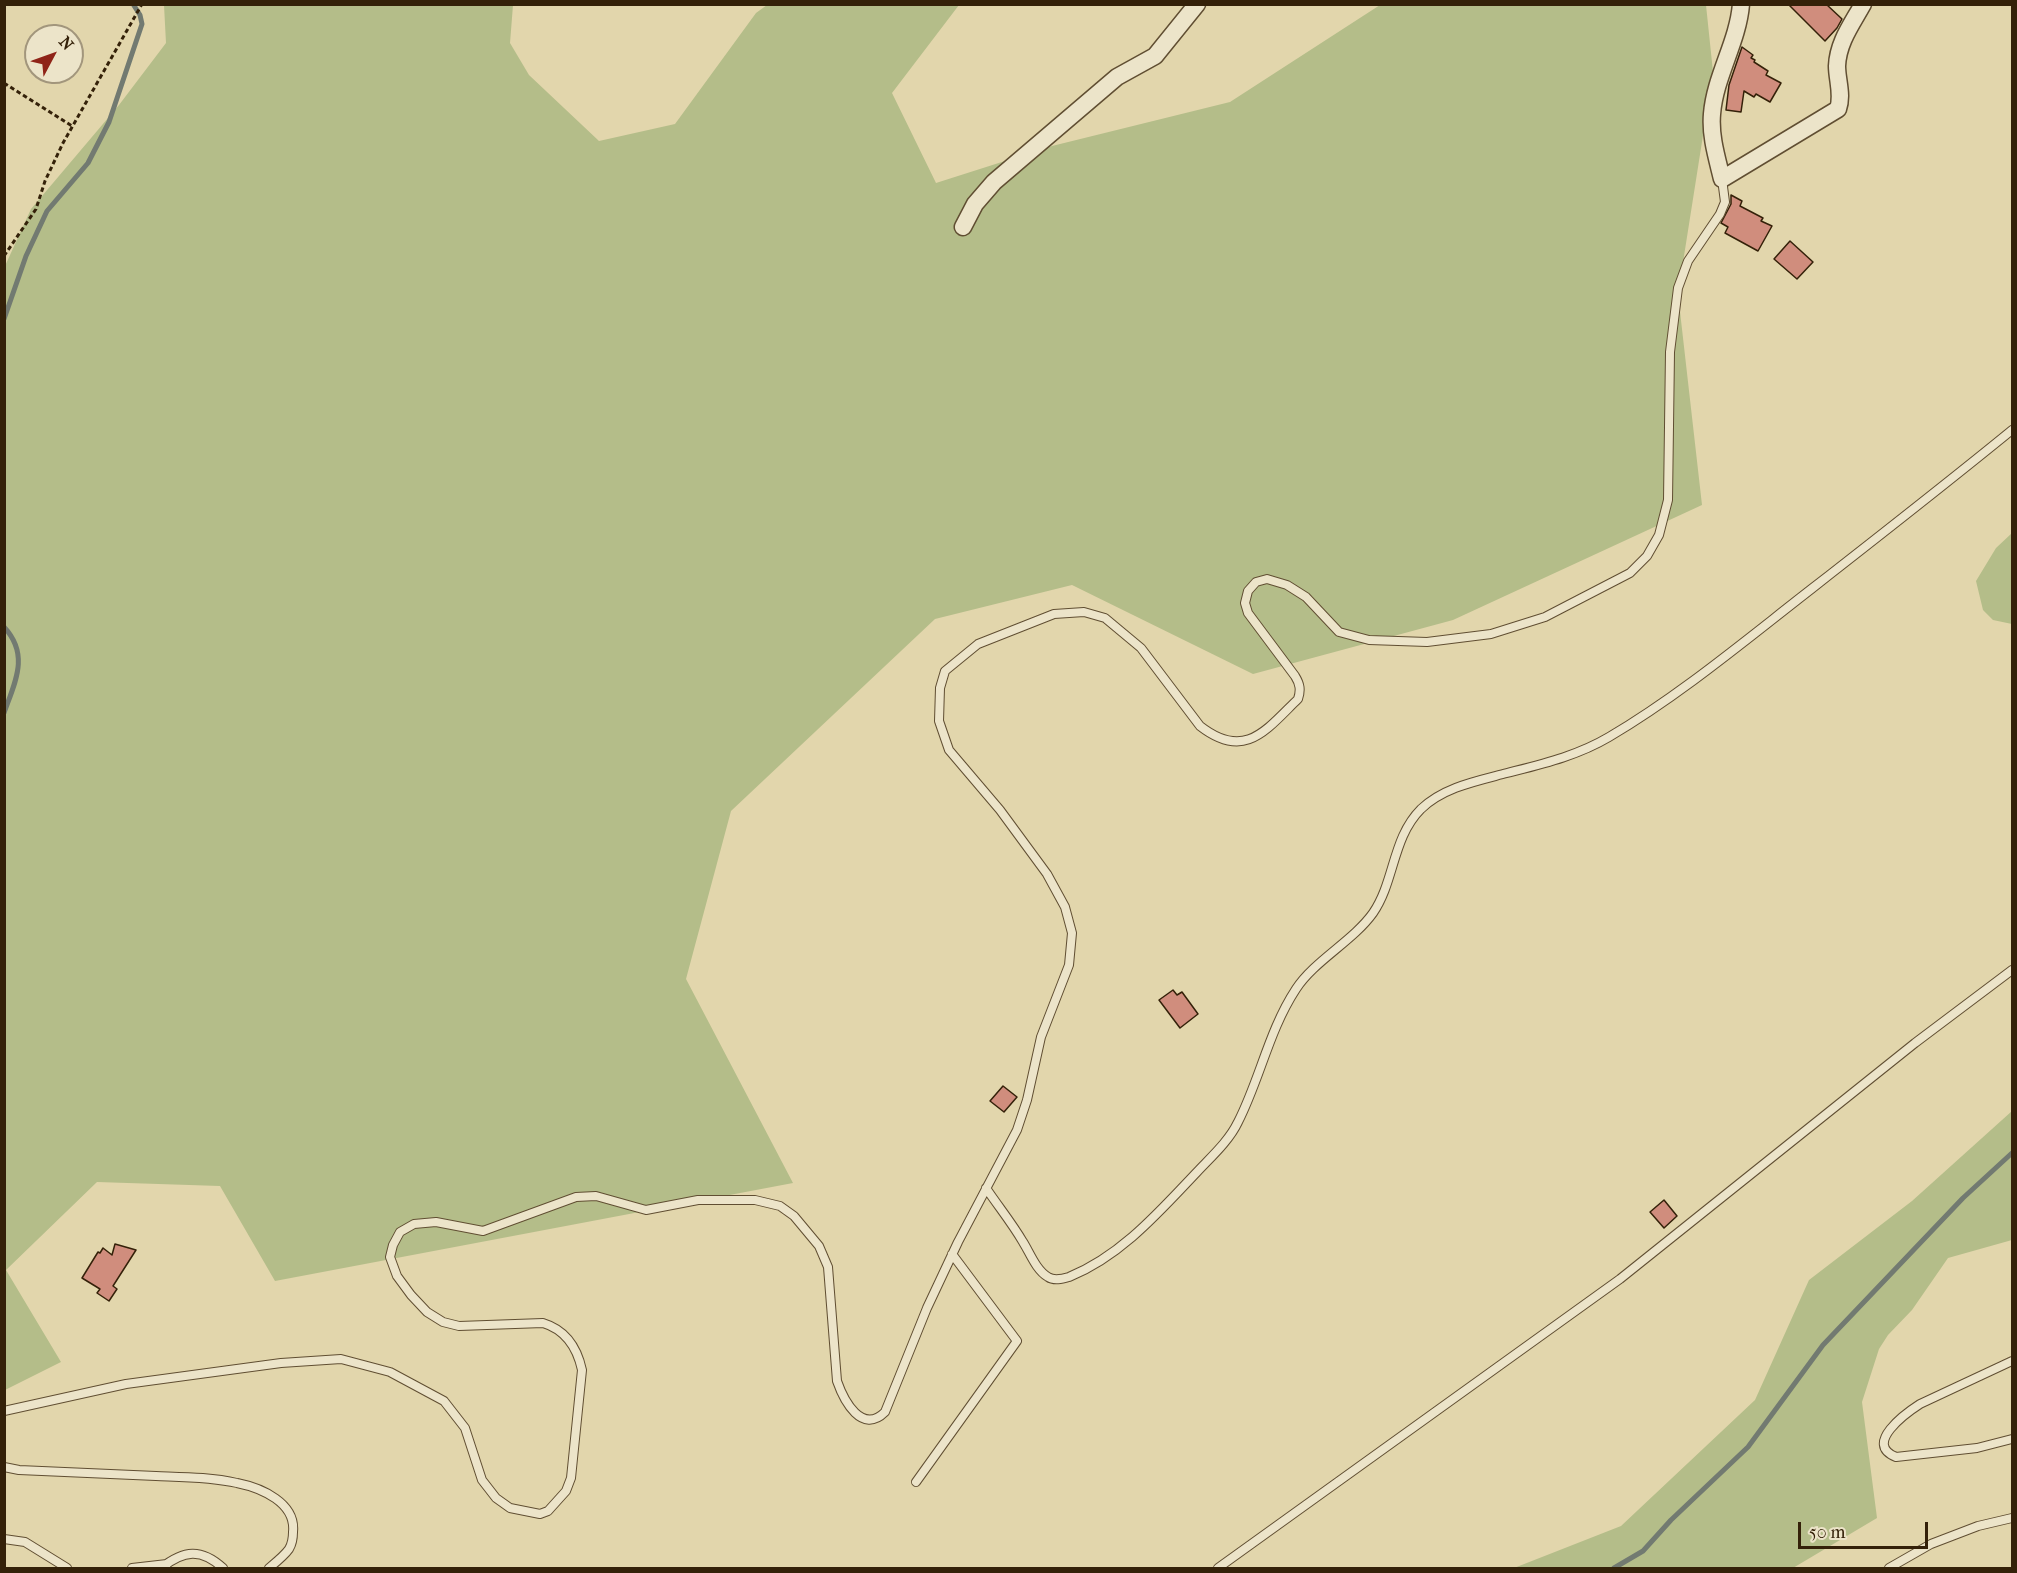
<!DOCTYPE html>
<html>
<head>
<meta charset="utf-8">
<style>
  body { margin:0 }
  #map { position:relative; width:2017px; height:1573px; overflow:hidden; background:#e2d6ac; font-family:"IM FELL French Canon",serif }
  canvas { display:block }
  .frame { position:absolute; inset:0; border:6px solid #342109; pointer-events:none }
  .north { position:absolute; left:24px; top:24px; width:60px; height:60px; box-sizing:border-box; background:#ece4c9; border:2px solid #a2967c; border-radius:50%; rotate:49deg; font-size:16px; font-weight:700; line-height:24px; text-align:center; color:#342109 }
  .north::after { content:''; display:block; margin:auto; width:21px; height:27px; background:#8f2418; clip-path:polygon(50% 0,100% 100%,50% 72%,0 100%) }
  .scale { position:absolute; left:1798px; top:1522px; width:130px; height:27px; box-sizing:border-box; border:3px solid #342109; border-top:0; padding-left:8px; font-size:18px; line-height:21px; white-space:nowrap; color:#342109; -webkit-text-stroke:4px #ece4c9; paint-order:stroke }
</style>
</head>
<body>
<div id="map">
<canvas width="2017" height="1573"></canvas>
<div class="frame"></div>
<div class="north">N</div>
<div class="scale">50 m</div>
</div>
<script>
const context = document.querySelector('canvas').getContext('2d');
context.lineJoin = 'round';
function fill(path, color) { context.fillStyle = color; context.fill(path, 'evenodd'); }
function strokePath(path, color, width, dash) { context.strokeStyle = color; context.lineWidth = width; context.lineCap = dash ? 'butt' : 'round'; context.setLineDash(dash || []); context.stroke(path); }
const green = new Path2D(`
  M164 5H513L510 43 529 75 599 141 675 124 756 13 767 5H959L892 93 936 183 1052 146 1230 102 1380 5H1706L1713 72 1678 294 1702 505 1453 620 1253 674 1072 585 935 619 731 811 686 979 793 1183 275 1281 220 1186 97 1182 6 1270 61 1362 5 1390V266L31 209 119 105 166 43Z
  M2012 533V624L1993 620 1983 610 1976 581 1996 548Z
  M2012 1111V1240L1948 1258 1912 1310 1888 1335 1879 1349 1862 1402 1877 1518 1793 1568H1514L1621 1526 1755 1400 1809 1280 1912 1201Z`);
const stream = new Path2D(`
  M4 319 26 256 47 211 88 163 109 122 142 24 140 15 133 4
  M4 627C30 655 15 682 4 713
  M1614 1568 1643 1551 1671 1520 1748 1447 1823 1345 1963 1198 2012 1153`);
const building = new Path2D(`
  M1788 4H1826L1842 19 1837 28 1825 41Z
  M1742 47 1753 55 1751 58 1755 60 1754 62 1768 71 1766 75 1781 83 1770 102 1756 94 1754 97 1744 91 1741 112 1726 110 1729 85Z
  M1731 195 1742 201 1740 206 1763 218 1761 221 1772 226 1758 251 1725 233 1728 227 1721 223 1731 204Z
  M1790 241 1813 262 1797 279 1774 259Z
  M1173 990 1177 995 1182 992 1198 1014 1180 1028 1159 1000Z
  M1003 1086 1017 1097 1004 1112 990 1101Z
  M1664 1200 1677 1216 1664 1228 1650 1212Z
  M115 1244 136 1250 113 1286 117 1289 109 1301 97 1293 100 1289 82 1278 98 1252 100 1253 103 1248 112 1255Z`);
const path = new Path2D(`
  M4 83 72 126
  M4 256 36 209 45 181 63 143 142 4`);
const lane = new Path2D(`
  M986 1188C998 1206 1012 1223 1023 1242 1030 1253 1036 1270 1048 1277 1054 1281 1062 1279 1069 1277 1121 1256 1159 1212 1197 1172 1211 1157 1229 1141 1238 1122 1260 1079 1269 1030 1296 989 1314 961 1353 941 1373 913 1395 881 1392 838 1421 809 1444 787 1477 781 1507 773 1542 764 1577 756 1609 737 1675 698 1736 648 1796 601 1869 544 1941 488 2012 430
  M2012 1361 1920 1404C1906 1413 1863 1444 1896 1457L1977 1448 2012 1439
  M4 1411 126 1384 281 1363 341 1359 390 1372 444 1401 465 1428 482 1480 496 1498 510 1508 540 1514 548 1511 566 1491 571 1478 582 1370C577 1347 566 1330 543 1323L459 1326 443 1322 427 1312 411 1295 397 1276 390 1257 393 1245 400 1232 414 1224 436 1222 483 1231 576 1197 596 1196 646 1210 698 1200H755L780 1206 794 1216 819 1246 828 1267 837 1381C844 1401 862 1435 885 1412L927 1308 958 1242 1017 1130 1027 1100 1041 1037 1069 965 1072 933 1065 907 1047 874 1000 810 949 750 939 721 940 688 945 671 978 644 1054 614 1084 612 1105 618 1141 648 1200 726C1245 761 1266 730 1298 699 1301 690 1300 684 1295 676L1248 613 1245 603 1248 591 1256 582 1267 579 1287 585 1306 597 1339 632 1369 640 1427 642 1491 634 1545 617 1630 573 1647 556 1659 535 1668 500 1670 352 1678 288 1688 261 1720 214 1725 202 1722 179
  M4 1467 19 1470C64 1472 110 1474 156 1476 182 1477 211 1477 237 1483 262 1488 296 1503 293 1532 293 1538 292 1544 289 1549 284 1556 275 1563 269 1568
  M916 1482 1017 1341 952 1254
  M4 1539 25 1542 67 1568
  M132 1568 167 1564
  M161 1568C184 1550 201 1548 223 1568
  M1218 1568 1620 1279 1915 1043 2012 970
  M1889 1568 1931 1544 1978 1526 2012 1518`);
const street = new Path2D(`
  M1741 4C1738 42 1715 76 1712 114 1710 136 1717 158 1722 179L1838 109C1843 95 1837 80 1837 66 1838 42 1852 24 1863 4
  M963 227 975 204 994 182 1117 77 1155 56 1197 4`);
fill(green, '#b4bd89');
strokePath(stream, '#727a71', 5);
fill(building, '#d08d7d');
strokePath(building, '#342109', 1.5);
strokePath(lane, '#604e32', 10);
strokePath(street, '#604e32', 19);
strokePath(path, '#342109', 3, [4.5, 3]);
strokePath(lane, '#ece4c9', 8);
strokePath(street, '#ece4c9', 16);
</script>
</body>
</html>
